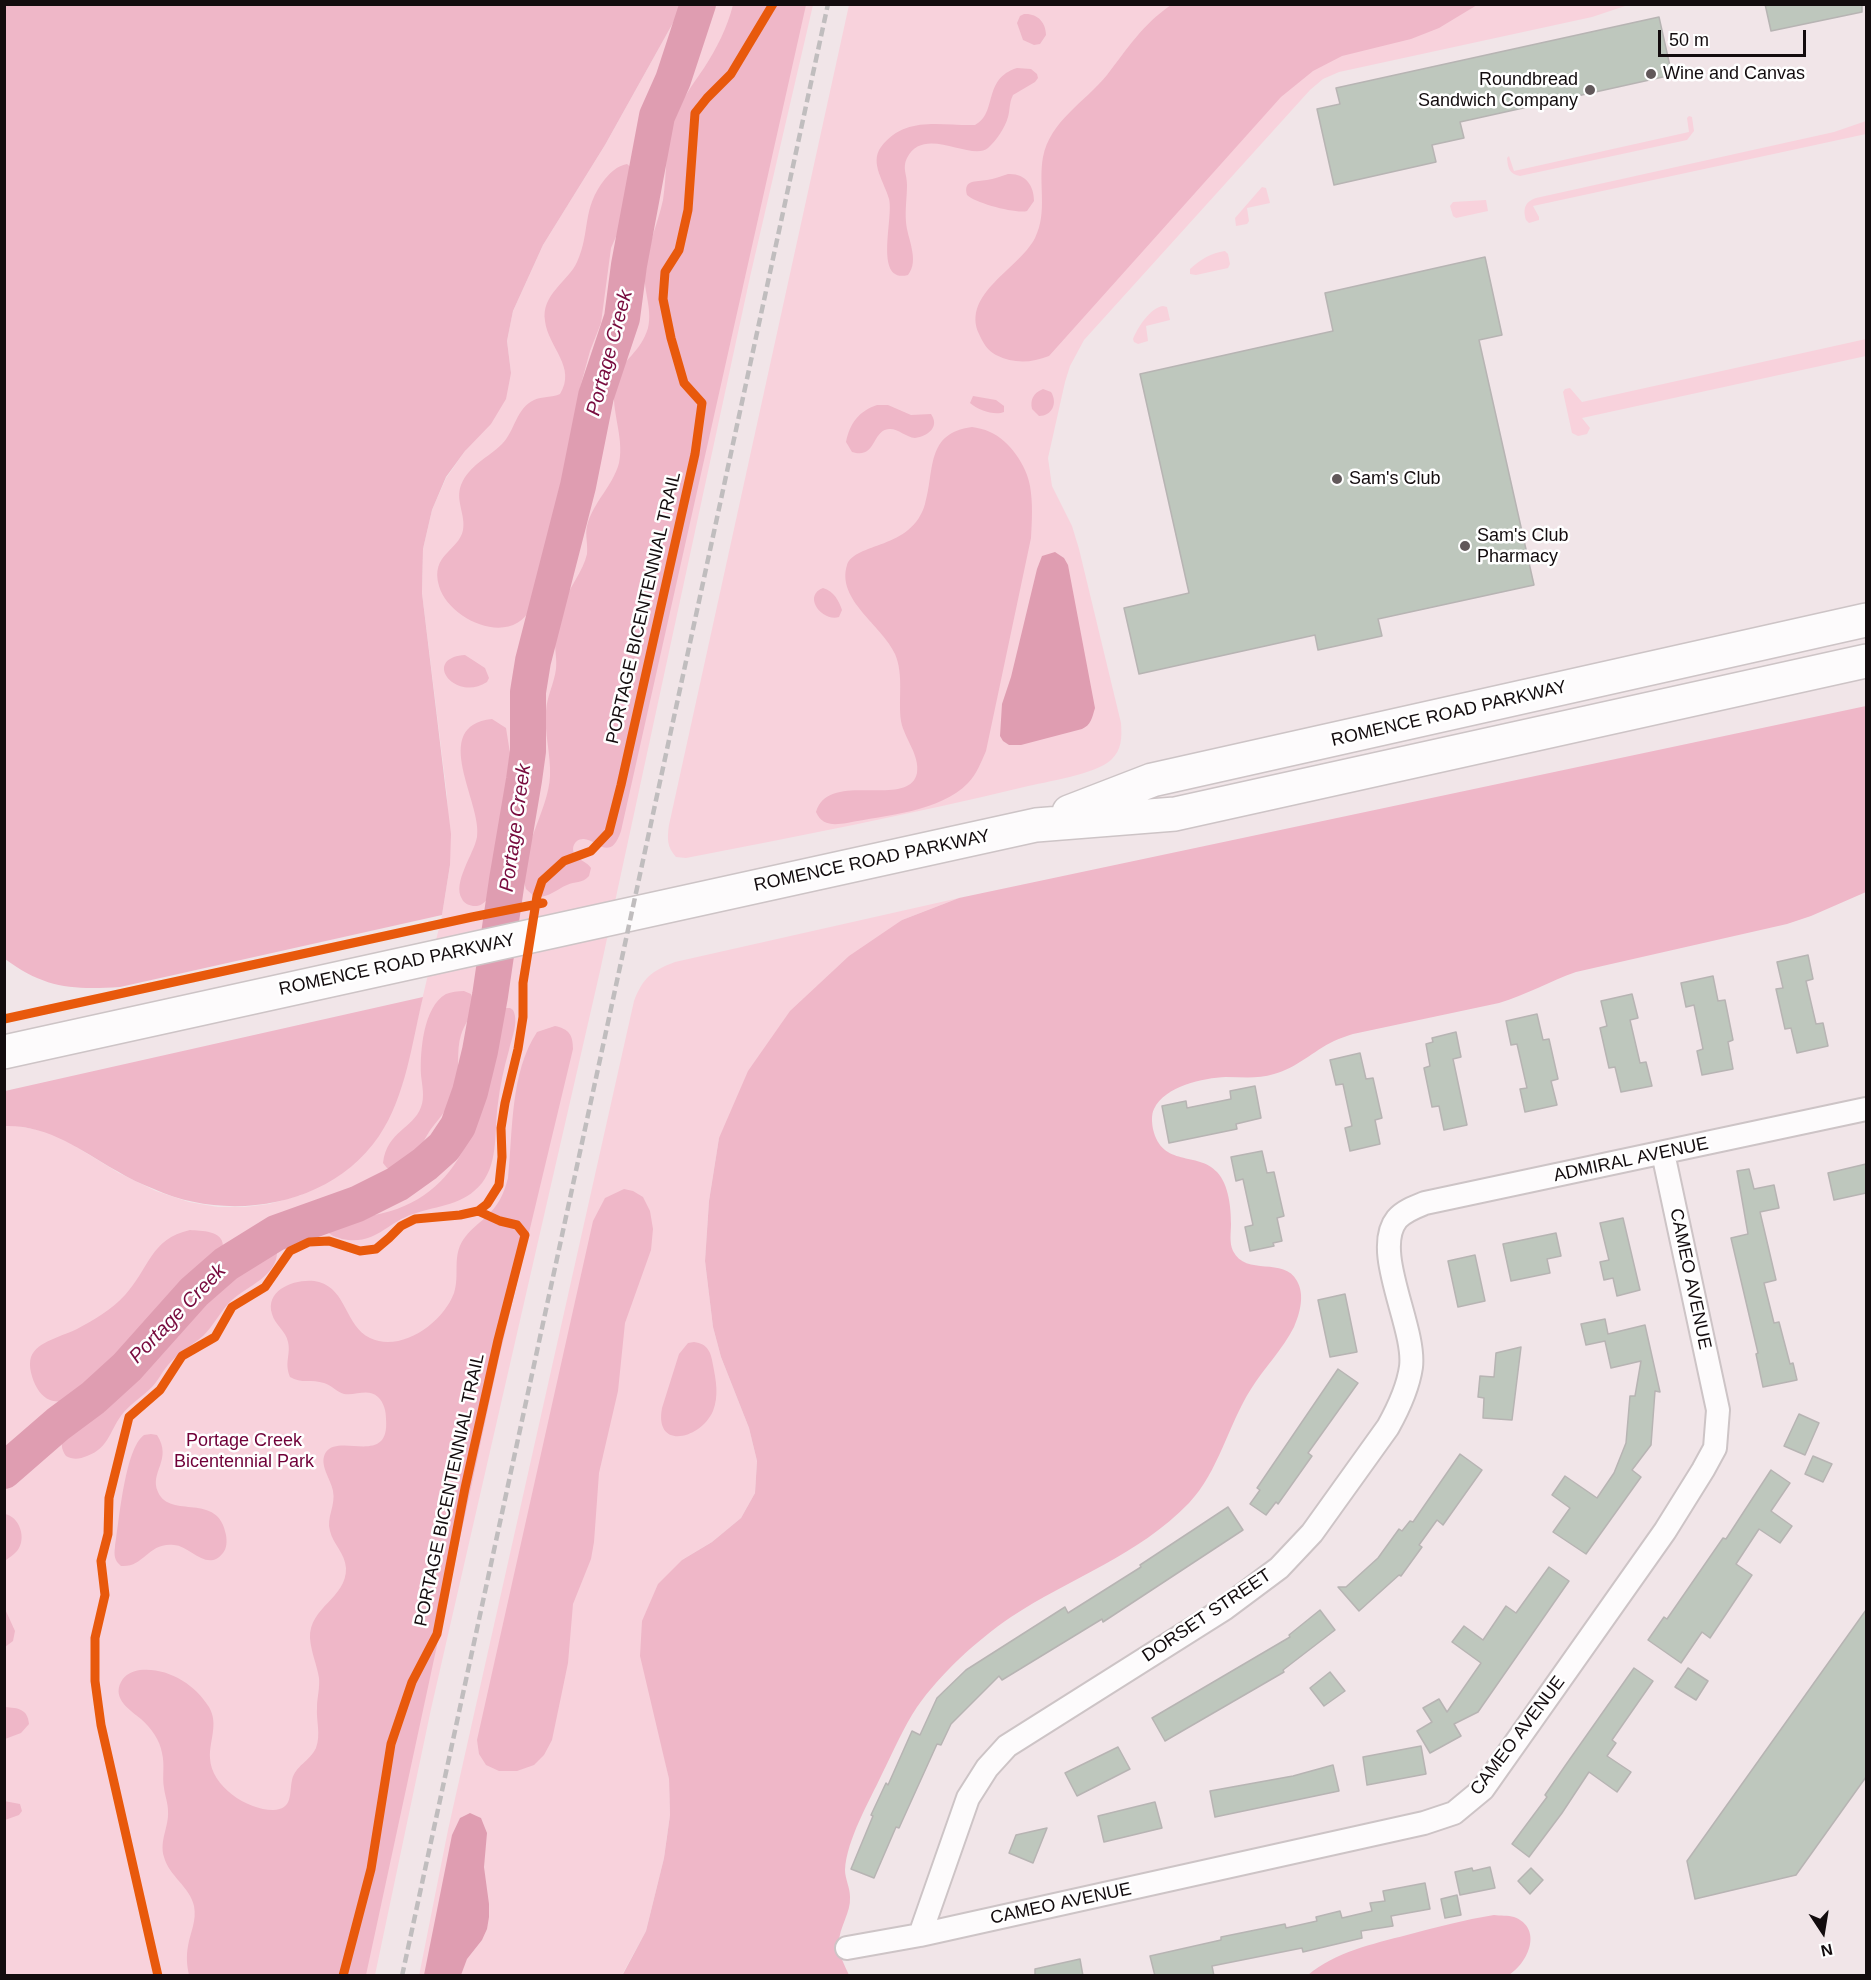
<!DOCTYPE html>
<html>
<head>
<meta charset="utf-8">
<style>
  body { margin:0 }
  #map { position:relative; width:1871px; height:1980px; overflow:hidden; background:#f1e5e8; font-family:Helvetica,sans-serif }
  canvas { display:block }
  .frame { position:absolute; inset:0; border:6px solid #130c0e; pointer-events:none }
  .north { position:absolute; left:1793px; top:1902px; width:60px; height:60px; -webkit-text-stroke:4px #fff; paint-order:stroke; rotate:168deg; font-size:16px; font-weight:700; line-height:24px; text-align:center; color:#130c0e }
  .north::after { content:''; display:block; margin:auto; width:21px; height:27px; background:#130c0e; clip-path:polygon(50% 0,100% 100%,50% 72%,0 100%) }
  .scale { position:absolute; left:1658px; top:30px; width:148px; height:27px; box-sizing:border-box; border:3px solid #130c0e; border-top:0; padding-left:8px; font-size:18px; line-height:21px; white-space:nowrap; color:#130c0e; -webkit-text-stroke:4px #fff; paint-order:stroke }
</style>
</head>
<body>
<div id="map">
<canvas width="1871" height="1980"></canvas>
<div class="frame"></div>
<div class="north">N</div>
<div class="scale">50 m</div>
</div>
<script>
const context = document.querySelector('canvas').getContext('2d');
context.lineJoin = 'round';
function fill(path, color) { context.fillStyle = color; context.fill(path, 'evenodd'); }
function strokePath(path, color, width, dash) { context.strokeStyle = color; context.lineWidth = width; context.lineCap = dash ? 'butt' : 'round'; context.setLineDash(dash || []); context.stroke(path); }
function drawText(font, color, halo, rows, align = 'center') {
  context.font = font + ' Helvetica,sans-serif'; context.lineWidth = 5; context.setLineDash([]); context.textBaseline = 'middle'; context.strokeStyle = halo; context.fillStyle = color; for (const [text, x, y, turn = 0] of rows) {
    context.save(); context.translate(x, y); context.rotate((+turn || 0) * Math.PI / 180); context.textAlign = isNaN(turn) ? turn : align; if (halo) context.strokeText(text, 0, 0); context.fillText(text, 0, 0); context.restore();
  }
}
const green = new Path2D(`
  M683 5H813L750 277 600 971 431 1709 375 1975H5L4 1126H18L48 1132 70 1143 119 1173 156 1191 189 1202 218 1207H245L269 1204 301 1195 392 1110 402 1085 442 915 450 865 447 796 422 593 423 549 432 510 446 478 465 451 511 373 507 341 513 311 543 245 605 145Z
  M849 5H1628L1592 17 1339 72 1323 79 1310 90 1084 340 1070 366 1065 382 1048 458 1052 486 1072 526 1079 549 1121 723C1122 737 1122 750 1111 760 1096 774 1045 782 1024 787 912 814 799 836 686 858L676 857C667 847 667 839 669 825Z
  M1689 116 1692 117 1694 131 1687 140 1520 176C1509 174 1508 168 1507 158L1509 156 1514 171 1689 132 1687 118Z
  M1866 121V134L1533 206 1539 217V220L1529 223 1526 220C1523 210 1524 202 1536 198L1834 132Z
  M1262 187 1266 188 1270 203 1247 208 1249 221 1247 224 1236 226 1235 218Z
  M1486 200 1488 211 1456 218 1453 216 1450 206 1453 202Z
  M1225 251 1228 254 1230 264 1228 268 1196 275 1190 274V269C1201 259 1211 253 1225 251Z
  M1163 306 1167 307 1170 320 1146 326 1148 341 1138 344 1134 342 1133 339C1138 327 1150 308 1163 306Z
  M1866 339V356L1582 418 1590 428 1587 434 1578 436 1572 433 1563 392 1565 389 1570 388 1582 402Z
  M959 898 902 920 719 1138 709 1201 705 1261 713 1327 721 1357 749 1428 757 1461 755 1493 741 1518 712 1542 682 1560 661 1740 669 1779 670 1815 664 1858 646 1931 622 1975 419 1976 448 1830 634 1001C643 978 651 971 675 962Z`);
const forest = new Path2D(`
  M4 5H683L605 145 543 245 513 311 507 341 511 373 506 399 491 424 465 451 446 477 432 510 423 549 422 593 451 834 450 865 442 915 120 987C72 990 44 988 5 959Z
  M733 5H806L621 831C610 864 596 838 583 839 574 839 570 850 576 856 581 861 587 862 591 868L589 876C582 884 575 881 567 885 555 890 549 898 535 897L526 889C515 858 549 810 550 776 551 754 544 733 546 711 547 696 554 684 556 669 557 660 555 651 555 641 555 629 559 616 563 605 569 587 583 572 587 554 588 544 585 535 587 526 593 502 613 486 619 463 625 435 608 406 616 379 622 360 641 352 648 328 653 308 642 288 645 268 648 245 658 223 663 200 667 175 665 149 672 125 679 103 691 87 704 68 717 48 727 28 733 5Z
  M1171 5H1477L1439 28 1411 39 1342 56 1313 71 1281 97 1049 356C1031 363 1014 364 996 355 988 351 983 343 979 334 961 294 1019 269 1035 238 1048 212 1038 184 1043 157 1050 121 1085 102 1107 75 1128 48 1142 25 1171 5Z
  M1024 14C1037 13 1046 22 1046 35L1040 44 1034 45 1023 40 1017 23 1020 16Z
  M1017 68 1031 69 1037 74 1038 78 1035 82 1013 95C1009 103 1010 110 1008 117 1005 128 996 141 988 148 971 162 924 124 907 158 902 168 907 174 907 185 907 197 905 209 906 222 907 238 920 260 908 275 873 284 894 218 889 199 885 183 869 163 881 147 905 115 941 126 975 125 998 113 982 79 1017 68Z
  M627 164 634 170 633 198 630 211 622 223 611 248 601 323 590 351 580 388 579 409 568 476 531 607C513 648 449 621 439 586 430 554 459 551 463 530 466 515 455 501 461 485 469 465 488 458 502 444 515 431 516 408 534 400 542 396 552 398 560 394 577 367 548 347 545 321 541 294 568 282 577 262 591 232 581 209 605 179 611 172 617 166 627 164Z
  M1008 174C1025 173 1034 185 1034 201L1027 211C1016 214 975 203 967 195 963 179 976 182 987 180 994 179 1001 176 1008 174Z
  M1043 389 1051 392C1058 403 1052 416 1039 416L1032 409C1030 400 1033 393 1043 389Z
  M973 396 996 400 1004 406V412C995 416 978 410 970 403Z
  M877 405H888L911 415 931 414C940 427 928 436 915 438 906 437 897 428 889 429 872 430 876 460 852 452L846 442C850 423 859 411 877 405Z
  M972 427C977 428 984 429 990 432 1009 440 1027 466 1030 486 1033 503 1032 521 1031 538L986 751C981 762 977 774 968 783 940 812 886 815 847 823 834 825 822 826 816 812 828 769 909 810 917 773 920 755 904 738 901 721 898 699 904 675 895 654 882 625 836 600 847 565 855 542 912 550 925 504 935 471 925 433 972 427Z
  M823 588C834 591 839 601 842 610L839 617C822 622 802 596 823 588Z
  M465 655 485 668 489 678 487 682C455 703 421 658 465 655Z
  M1866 706V892L1811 916 1787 924 1576 972C1550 981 1526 995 1499 1003L1353 1034C1347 1036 1340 1038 1334 1041 1313 1051 1297 1068 1274 1074 1258 1079 1243 1077 1226 1077 1203 1078 1165 1086 1154 1109 1151 1115 1152 1123 1153 1129 1162 1168 1198 1151 1217 1172 1229 1185 1231 1208 1231 1224 1231 1232 1229 1243 1233 1251 1246 1277 1284 1256 1297 1281 1305 1295 1300 1313 1294 1327 1283 1349 1264 1368 1251 1389 1228 1425 1219 1471 1189 1503 1138 1556 1070 1578 1011 1617 976 1641 941 1673 917 1707 903 1728 893 1752 882 1774 869 1802 847 1839 845 1870 845 1879 850 1887 850 1897 851 1913 839 1927 839 1943 838 1954 845 1966 849 1975L622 1976 646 1931 664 1858 670 1815 669 1779 640 1656 642 1621 658 1584 682 1560 712 1542 741 1518 755 1493 757 1461 749 1428 721 1357 713 1327 705 1261 709 1201 719 1138 748 1071 790 1011 849 956 902 920 959 898Z
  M492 719 506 728 510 753 494 880C491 892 488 907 473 906 468 905 464 903 462 899 452 883 474 854 477 837 483 804 428 726 492 719Z
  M464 991 471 994 475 1006C471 1016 464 1025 461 1035 456 1051 460 1069 456 1086 452 1104 442 1115 431 1129 419 1146 414 1172 387 1168L383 1163C387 1131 413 1129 421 1107 425 1097 422 1085 421 1075 420 1052 423 1007 446 994 451 992 458 991 464 991Z
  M423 997C412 1042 406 1096 379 1136 331 1207 228 1223 154 1189 141 1184 128 1178 117 1171 80 1150 49 1125 5 1126V1091Z
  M504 1008H510L513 1010C519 1021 512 1038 509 1050 504 1068 500 1085 498 1103 494 1129 499 1161 482 1183 463 1206 439 1205 413 1214 386 1223 375 1246 342 1239 336 1237 331 1236 327 1231L328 1226 334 1222C355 1218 376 1216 397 1209 478 1180 484 1088 499 1016Z
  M555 1026C569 1029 573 1035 573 1049L498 1362 366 1975H189C187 1966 186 1957 188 1946 190 1933 197 1921 194 1906 190 1887 169 1876 164 1857 159 1841 169 1827 168 1811 168 1803 165 1796 164 1788 162 1777 165 1765 162 1753 160 1740 151 1728 141 1719 130 1710 112 1699 121 1682 125 1674 133 1671 140 1670 167 1667 195 1684 209 1707 219 1724 209 1741 210 1758 211 1786 247 1810 273 1810 293 1809 289 1795 292 1780 295 1766 310 1761 316 1748 321 1734 316 1721 317 1707 317 1698 320 1688 319 1678 317 1665 311 1652 310 1638 309 1607 347 1598 346 1568 345 1553 333 1544 330 1531 326 1518 336 1505 333 1491 331 1479 318 1464 326 1452 340 1433 390 1467 386 1419 386 1411 384 1403 378 1397 368 1388 356 1396 344 1394 337 1392 331 1385 324 1383 312 1379 301 1384 290 1377 284 1362 291 1355 288 1342 286 1331 275 1325 272 1314 264 1288 300 1277 319 1282 347 1290 345 1326 370 1338 401 1353 443 1323 454 1293 460 1275 452 1257 463 1240 469 1231 478 1224 486 1217 498 1206 504 1194 508 1178 513 1131 510 1073 537 1032Z
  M624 1189 633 1191 643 1197 650 1211 653 1229 651 1250 625 1323 618 1391 599 1473 594 1542 591 1559 573 1604 568 1663 552 1740 544 1755 534 1765 517 1771H499L486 1765 479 1754 477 1740 593 1221 605 1198Z
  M190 1230C201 1231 223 1230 223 1246 224 1247 222 1253 221 1254 215 1266 201 1274 193 1284 167 1311 144 1342 116 1367 97 1383 57 1422 37 1388 32 1379 28 1366 31 1357 37 1341 64 1336 77 1329 94 1320 111 1310 125 1295 149 1269 150 1239 190 1230Z
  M273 1249 277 1251C278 1276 247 1286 232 1300 221 1310 214 1325 203 1336 191 1346 178 1353 168 1365 162 1372 158 1381 152 1387 143 1396 132 1403 124 1412 110 1428 110 1448 87 1456 80 1459 73 1460 66 1456 61 1449 60 1442 66 1435 77 1418 100 1409 116 1395 134 1378 151 1361 168 1343 199 1309 228 1266 273 1249Z
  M694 1342C708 1344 711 1352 713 1365 716 1380 719 1396 713 1411 701 1439 654 1451 662 1408L679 1354 688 1343Z
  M151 1434 157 1435C173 1460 149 1472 158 1492 170 1520 219 1491 226 1535 227 1541 227 1548 223 1553 207 1573 191 1546 174 1545 148 1542 144 1568 121 1566 114 1560 114 1555 115 1547 119 1522 125 1448 144 1435Z
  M5 1514C20 1517 27 1539 17 1551 14 1555 8 1558 5 1561Z
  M5 1609 15 1631 13 1641 5 1647Z
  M5 1707C18 1708 28 1709 29 1724L21 1733 5 1739Z
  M4 1801 20 1804 22 1811 19 1815 5 1820Z
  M1494 1915C1500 1916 1508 1915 1514 1917 1543 1928 1529 1962 1509 1975H1308C1336 1952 1372 1944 1407 1935 1436 1927 1464 1920 1494 1915Z`);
const water = new Path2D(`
  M1055 552 1064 558 1068 565 1095 708C1092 718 1091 725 1082 729L1021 745H1009L1003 741 1000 736 1002 704 1011 677 1037 569 1042 556Z
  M470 1813 481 1818 487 1833 484 1867 489 1904V1917L487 1929 482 1940 467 1959 461 1975H424L452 1835 460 1818Z`);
const river = new Path2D(`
  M4 1471 58 1424 93 1398 127 1367 194 1292 226 1264 276 1233 357 1204 397 1184 425 1164 444 1147 458 1126 470 1092 480 1051 490 996 507 880 524 780 528 751V692L533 661 578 486 596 396 622 318 629 265 657 116 673 80 698 4`);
const building = new Path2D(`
  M1765 4H1862V12L1771 31Z
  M1659 17 1672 75 1460 122 1464 138 1432 145 1436 162 1334 185 1317 109 1340 104 1336 88Z
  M1485 257 1502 335 1479 340 1534 585 1378 619 1382 636 1318 650 1315 635 1139 674 1124 608 1189 593 1140 374 1333 331 1325 293Z
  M1808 955 1813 979 1806 981 1816 1024 1823 1023 1828 1046 1797 1053 1791 1028 1785 1029 1776 989 1783 988 1777 962Z
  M1713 976 1718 1001 1725 1000 1733 1040 1728 1042 1733 1069 1702 1075 1697 1051 1703 1049 1694 1005 1686 1007 1681 983Z
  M1632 994 1638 1018 1630 1020 1640 1063 1646 1062 1652 1086 1621 1092 1615 1067 1609 1068 1600 1028 1607 1026 1601 1001Z
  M1537 1014 1543 1040 1549 1039 1558 1079 1551 1081 1557 1105 1525 1112 1520 1089 1527 1088 1517 1044 1511 1045 1506 1021Z
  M1456 1032 1461 1057 1453 1059 1467 1125 1444 1130 1439 1106 1432 1107 1424 1068 1430 1066 1426 1044 1433 1042 1432 1038Z
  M1360 1053 1366 1079 1373 1078 1382 1118 1375 1120 1380 1144 1350 1151 1345 1128 1352 1126 1343 1084 1336 1085 1330 1060Z
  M1255 1086 1261 1118 1236 1124 1237 1129 1169 1143 1162 1106 1186 1101 1187 1108 1231 1099 1230 1091Z
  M1262 1151 1267 1173 1274 1172 1284 1216 1277 1218 1282 1241 1273 1243 1274 1246 1250 1251 1245 1227 1253 1225 1243 1179 1236 1181 1231 1157Z
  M1866 1164V1193L1834 1200 1828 1173Z
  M1749 1169 1754 1189 1774 1185 1779 1208 1760 1212 1776 1280 1764 1283 1774 1323 1779 1322 1790 1364 1793 1363 1797 1380 1763 1387 1756 1354 1758 1353 1731 1238 1748 1234 1737 1171Z
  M1623 1218 1640 1290 1617 1296 1613 1278 1604 1280 1600 1262 1609 1260 1600 1223Z
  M1556 1233 1561 1256 1547 1259 1550 1273 1511 1281 1503 1244Z
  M1475 1255 1485 1301 1458 1307 1448 1261Z
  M1345 1294 1357 1352 1330 1357 1318 1300Z
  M1605 1319 1608 1334 1645 1325 1660 1392 1655 1391 1651 1445 1632 1470 1641 1477 1586 1554 1553 1532 1570 1508 1552 1495 1565 1476 1597 1498 1614 1473 1626 1443 1630 1396H1635L1641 1361 1611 1368 1605 1341 1586 1345 1581 1324Z
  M1521 1347 1512 1420 1483 1418 1484 1398 1478 1397 1480 1376 1494 1377 1496 1353Z
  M1338 1369 1358 1383 1308 1453 1312 1456 1278 1504 1276 1502 1266 1515 1250 1504 1260 1490 1257 1488Z
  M1799 1414 1819 1423 1805 1455 1784 1446Z
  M1460 1454 1482 1470 1443 1525 1437 1520 1419 1545 1422 1547 1401 1576 1399 1575 1359 1611 1338 1587H1346L1378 1558 1399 1529 1402 1531 1410 1521 1413 1522Z
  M1813 1456 1832 1464 1823 1482 1805 1474Z
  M1771 1470 1790 1483 1771 1511 1792 1526 1780 1543 1759 1529 1736 1564 1752 1575 1710 1638 1702 1632 1681 1663 1648 1640 1664 1617 1667 1619 1723 1538 1726 1539Z
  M1228 1507 1243 1530 1103 1622 1102 1619 1002 1680 999 1676 951 1724 941 1745 937 1744 899 1828 896 1827 874 1878 851 1869 873 1816 871 1815 886 1783 888 1785 912 1731 920 1735 937 1698 966 1670 1065 1607 1068 1613 1141 1567 1140 1565Z
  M1549 1567 1569 1581 1478 1712 1454 1724 1461 1736 1430 1753 1417 1731 1432 1722 1423 1708 1439 1699 1447 1712 1481 1663 1452 1642 1464 1626 1483 1640 1506 1606 1516 1613Z
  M1320 1610 1335 1630 1283 1670 1284 1672 1165 1741 1152 1718 1290 1637 1289 1635Z
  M1866 1610V1777L1796 1875 1695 1899 1687 1861Z
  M1634 1668 1653 1681 1612 1740 1616 1743 1607 1756 1631 1772 1617 1792 1589 1772 1562 1813 1529 1857 1512 1844 1547 1797 1545 1795 1565 1766Z
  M1688 1668 1708 1681 1696 1700 1675 1687Z
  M1330 1672 1345 1691 1324 1706 1310 1688Z
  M1421 1746 1426 1774 1367 1785 1363 1757Z
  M1118 1747 1130 1769 1077 1796 1065 1773Z
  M1333 1765 1339 1791 1215 1817 1210 1791 1293 1776Z
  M1155 1802 1162 1828 1104 1842 1098 1816Z
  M1047 1828 1033 1863 1009 1853 1016 1835Z
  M1490 1867 1495 1888 1460 1895 1455 1872 1472 1868 1473 1871Z
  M1531 1868 1543 1880 1530 1894 1518 1881Z
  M1425 1883 1430 1909 1391 1916 1393 1926 1361 1931 1362 1938 1303 1952 1302 1948 1212 1966 1214 1976H1155L1150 1956 1221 1940V1937L1285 1924 1286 1928 1317 1921 1316 1917 1340 1911 1342 1918 1372 1911 1370 1903 1385 1901 1383 1891Z
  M1457 1895 1461 1915 1445 1918 1441 1899Z
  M1080 1959 1083 1976H1035V1969Z`);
const street = new Path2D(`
  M920 1935 968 1798 987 1768 1007 1746 1224 1609 1279 1568 1312 1533 1388 1427C1398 1409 1408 1388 1411 1367 1416 1327 1371 1251 1397 1219 1404 1211 1415 1207 1425 1203L1866 1109
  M847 1948 920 1935 1424 1823 1454 1813 1483 1789 1665 1531 1703 1470 1715 1448 1718 1410 1663 1153`);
const secondary = new Path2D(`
  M1069 812 1152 780 1866 620
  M4 1052 1036 825 1175 814 1866 661`);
const rail = new Path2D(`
  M402 1976 828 4`);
const cycleway = new Path2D(`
  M4 1019 472 917 543 903
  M158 1976 101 1725 95 1681V1638L105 1595 101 1561 108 1534 109 1498 129 1417 160 1390 182 1356 215 1337 232 1307 265 1287 290 1251 309 1242 329 1241 360 1251 376 1249 389 1238 401 1226 415 1219 460 1215 478 1211 487 1204 499 1185 502 1157 501 1128 505 1103 518 1049 523 1017V983L537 896 542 881 564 861 591 851 609 832 621 785 695 454 702 403 684 383 671 338 663 299 665 272 679 250 688 210 695 113 707 98 731 74 773 4
  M343 1976 371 1869 391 1744 412 1682 437 1634 465 1488 498 1340 525 1235 517 1225 500 1221 478 1211`);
const markers = [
  [1651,74,6,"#61585a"],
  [1590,90,6,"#61585a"],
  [1337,479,6,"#61585a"],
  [1465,546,6,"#61585a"]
];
const poiNames = [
  ["Wine and Canvas",1663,74],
  ["Roundbread",1578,80,"right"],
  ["Sandwich Company",1578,101,"right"],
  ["Sam's Club",1349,479],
  ["Sam's Club",1477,536],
  ["Pharmacy",1477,557]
];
const streetNames = [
  ["PORTAGE BICENTENNIAL TRAIL",644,608,-77],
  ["ROMENCE ROAD PARKWAY",1449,714,-13],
  ["ROMENCE ROAD PARKWAY",872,861,-12],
  ["ROMENCE ROAD PARKWAY",397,965,-12],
  ["ADMIRAL AVENUE",1631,1160,-12],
  ["CAMEO AVENUE",1690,1279,78],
  ["PORTAGE BICENTENNIAL TRAIL",450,1490,-78],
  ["DORSET STREET",1207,1616,-34],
  ["CAMEO AVENUE",1518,1736,-53],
  ["CAMEO AVENUE",1061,1904,-12]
];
const parkNames = [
  ["Portage Creek",244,1441],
  ["Bicentennial Park",244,1462]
];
const waterNames = [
  ["Portage Creek",610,353,-75],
  ["Portage Creek",516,828,-82],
  ["Portage Creek",178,1314,-46]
];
fill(green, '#f8d2dc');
fill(forest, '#efb7c8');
fill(water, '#df9db1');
strokePath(river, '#df9db1', 36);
fill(building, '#bec7bd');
strokePath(building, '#b7b4b3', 1.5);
strokePath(street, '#cdc4c6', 26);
strokePath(secondary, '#cdc4c6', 36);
strokePath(street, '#fdfbfc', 22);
strokePath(secondary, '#fdfbfc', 33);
strokePath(rail, '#c0bdbe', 4.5, [9, 4.5]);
strokePath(cycleway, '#e8590c', 9);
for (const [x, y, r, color] of markers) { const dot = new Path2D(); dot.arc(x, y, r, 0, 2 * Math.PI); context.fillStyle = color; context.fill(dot); strokePath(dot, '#fff', 2); }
drawText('18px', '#130c0e', '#fff', poiNames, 'left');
drawText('18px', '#130c0e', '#fff', streetNames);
drawText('18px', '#700038', '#fff', parkNames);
drawText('italic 20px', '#780b3e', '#fff', waterNames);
</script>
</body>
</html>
